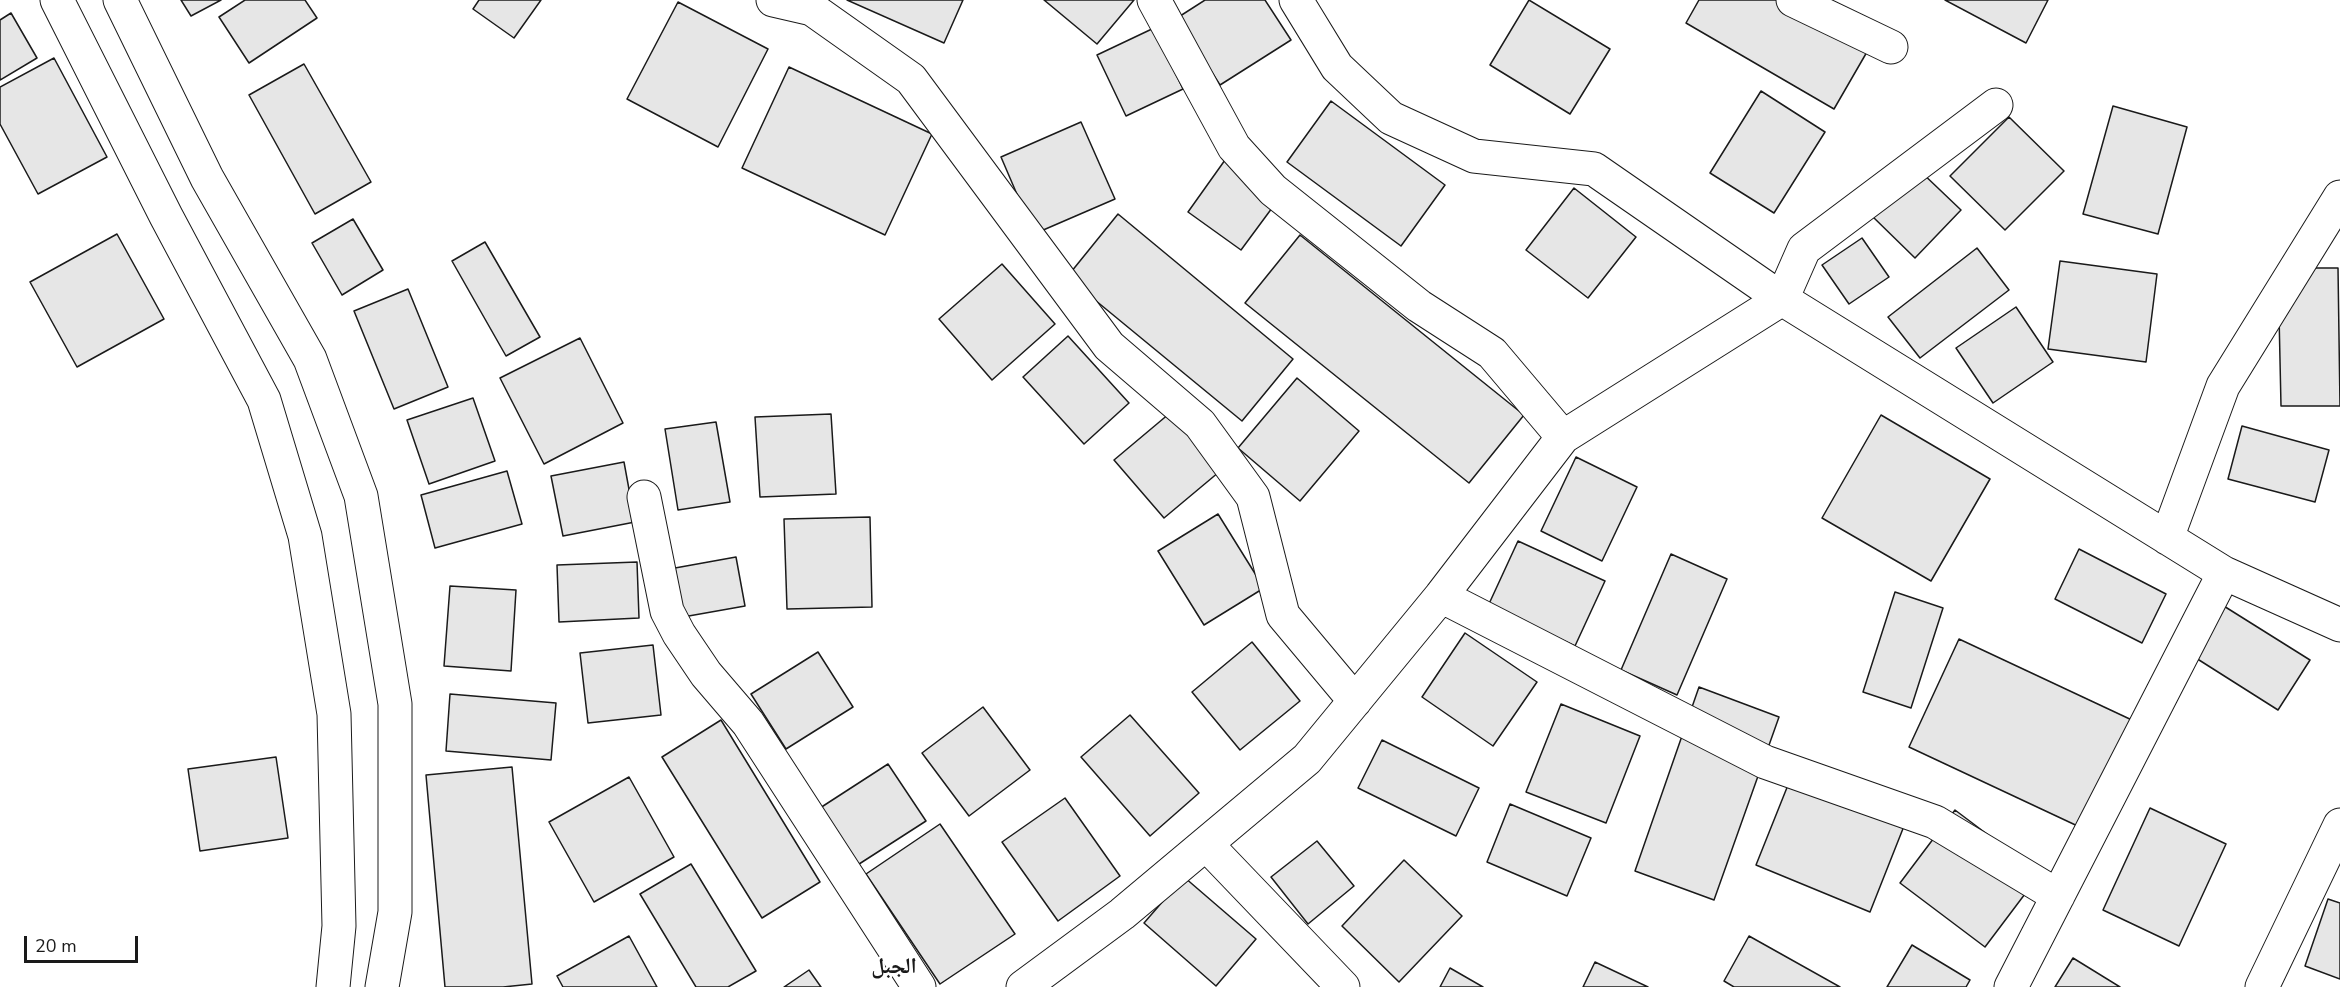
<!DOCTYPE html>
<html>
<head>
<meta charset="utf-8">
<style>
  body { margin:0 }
  #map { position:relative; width:2340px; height:987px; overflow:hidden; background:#fff; font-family:"Nunito Sans",sans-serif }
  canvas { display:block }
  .scale { position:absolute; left:24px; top:936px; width:114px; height:27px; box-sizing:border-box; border:3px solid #1a1a1a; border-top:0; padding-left:8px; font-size:18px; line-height:21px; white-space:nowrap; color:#1a1a1a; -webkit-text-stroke:4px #fff; paint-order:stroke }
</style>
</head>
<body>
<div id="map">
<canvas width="2340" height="987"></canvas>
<div class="scale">20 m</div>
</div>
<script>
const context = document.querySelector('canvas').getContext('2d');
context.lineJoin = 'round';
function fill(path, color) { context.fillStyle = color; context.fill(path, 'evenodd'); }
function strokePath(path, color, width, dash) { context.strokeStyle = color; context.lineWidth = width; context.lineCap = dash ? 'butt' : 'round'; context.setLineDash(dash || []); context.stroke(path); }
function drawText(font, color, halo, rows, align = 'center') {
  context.font = font + ' "Nunito Sans","Noto Naskh Arabic",sans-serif'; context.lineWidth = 4.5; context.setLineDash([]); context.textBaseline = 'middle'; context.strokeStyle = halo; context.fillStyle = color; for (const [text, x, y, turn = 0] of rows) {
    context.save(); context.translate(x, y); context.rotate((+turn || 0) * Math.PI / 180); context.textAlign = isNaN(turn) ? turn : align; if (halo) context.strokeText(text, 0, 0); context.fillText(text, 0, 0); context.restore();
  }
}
const building = new Path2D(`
  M181 0H221L191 16Z
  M245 0H305L317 18 249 63 219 17Z
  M479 0H541L514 38 473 9Z
  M847 0H963L944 43Z
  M1044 0H1134L1097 44Z
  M1205 0H1265L1291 40 1220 85 1177 18Z
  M1529 0 1610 49 1570 114 1490 65Z
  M1699 0H1810L1875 38 1834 109 1686 23Z
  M1945 0H2048L2026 43Z
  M678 2 768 49 718 147 627 99Z
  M11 13 37 58 0 80V20Z
  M1154 28 1183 89 1126 116 1097 55Z
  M54 58 107 157 38 194 0 124V87Z
  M304 64 371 182 315 214 249 95Z
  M789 67 932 134 885 235 742 168Z
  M1761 91 1825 132 1774 213 1710 173Z
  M1331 101 1445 185 1401 246 1287 162Z
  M2113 106 2187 127 2158 234 2083 214Z
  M2009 117 2064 171 2005 230 1950 176Z
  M1081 122 1115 199 1034 234 1001 157Z
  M1235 146 1289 185 1241 250 1188 212Z
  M1918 169 1961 210 1915 258 1872 216Z
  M1574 188 1636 237 1588 298 1526 250Z
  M1118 214 1293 359 1242 421 1067 277Z
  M353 219 383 270 342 295 312 243Z
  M117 234 164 319 77 367 30 282Z
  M1300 235 1524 415 1469 483 1245 303Z
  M1862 238 1889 277 1849 304 1822 265Z
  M485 242 540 337 506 356 452 261Z
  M1977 248 2009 290 1920 358 1888 317Z
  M2060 261 2157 274 2146 362 2048 349Z
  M1002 264 1055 324 992 380 939 319Z
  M2278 268H2338L2340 406H2281Z
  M408 289 448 387 394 409 354 311Z
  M2016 307 2053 362 1993 403 1956 348Z
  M1068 336 1129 403 1084 444 1023 377Z
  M580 338 623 423 544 464 500 378Z
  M1297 378 1359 431 1300 501 1238 448Z
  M473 398 495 461 429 484 407 420Z
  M1170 413 1219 472 1164 518 1114 460Z
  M831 414 836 494 760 497 755 417Z
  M1881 415 1990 479 1931 581 1822 518Z
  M716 422 730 502 678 510 665 429Z
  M2242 426 2329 450 2315 502 2228 479Z
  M1576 457 1637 487 1602 561 1541 531Z
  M624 462 635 522 563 536 551 476Z
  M507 471 522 524 435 548 421 495Z
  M1218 514 1264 588 1204 625 1158 551Z
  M870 517 872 607 787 609 784 519Z
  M1518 541 1605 581 1575 646 1488 606Z
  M2079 549 2166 594 2142 643 2055 599Z
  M1671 554 1727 579 1677 695 1621 670Z
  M736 557 745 606 683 617 675 568Z
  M637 562 639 618 559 622 557 565Z
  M450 586 516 590 511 671 444 666Z
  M1895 592 1943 608 1911 708 1863 692Z
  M2219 603 2310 660 2278 710 2188 653Z
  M1465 633 1537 682 1493 746 1422 697Z
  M1959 639 2134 721 2084 829 1909 747Z
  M1252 642 1300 701 1240 750 1192 692Z
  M653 645 661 715 588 723 580 653Z
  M818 652 853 707 786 749 751 694Z
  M1699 687 1779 717 1714 900 1635 871Z
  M450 694 556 703 551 760 446 751Z
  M1561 704 1640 736 1606 823 1526 792Z
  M983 707 1030 770 969 816 922 753Z
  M1130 715 1199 793 1150 836 1081 757Z
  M721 720 820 882 762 918 662 757Z
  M1382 740 1479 788 1456 836 1358 788Z
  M276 757 288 838 200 851 188 769Z
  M888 764 926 821 856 866 820 808Z
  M512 767 532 984 503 987H445L426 775Z
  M1792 775 1906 821 1870 912 1756 865Z
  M629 777 674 857 594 902 549 822Z
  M1065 798 1120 876 1058 921 1002 842Z
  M1510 804 1591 838 1567 896 1487 862Z
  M2150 808 2226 844 2179 946 2103 910Z
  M1955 810 2040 874 1985 947 1900 883Z
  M940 824 1015 934 940 984 866 874Z
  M1317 841 1354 886 1308 924 1271 877Z
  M1404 860 1462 916 1399 982 1342 926Z
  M691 864 756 971 728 987H696L640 894Z
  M1184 877 1256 939 1216 986 1144 923Z
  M2328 899 2340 903V979L2305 966Z
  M629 936 657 987H563L557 976Z
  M1749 936 1840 987H1734L1724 981Z
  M1912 945 1970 980 1966 987H1887Z
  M2073 958 2120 987H2055Z
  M1595 962 1648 987H1583Z
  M1450 968 1483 987H1440Z
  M809 970 821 987H784Z`);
const minor = new Path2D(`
  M773 0 812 9 911 79 1109 346 1200 424 1253 497 1283 615 1355 701
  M1154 0 1234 147 1273 190 1419 306 1492 353 1563 437
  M1296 0 1337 67 1391 118 1474 156 1594 169 1782 299 2224 573 2340 625
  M1793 0 1891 47
  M644 497 667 611 679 634 706 674 748 723 919 987
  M2167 538 2223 386 2340 197
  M1441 596 1765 762 1935 822 2058 896
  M1206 844 1343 987
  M1023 987 1122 914 1307 759 1441 596 1563 437 1782 299 1804 249 1996 105
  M2011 987 2224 573
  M2262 987 2340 825`);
const major = new Path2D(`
  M57 0 166 216 264 400 305 536 334 714 339 926 333 987
  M120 0 207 178 310 359 361 496 395 704V912L382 987`);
const districtNames = [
  ["الجبل",894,968]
];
fill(building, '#e6e6e6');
strokePath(building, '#1a1a1a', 1.5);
strokePath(minor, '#1a1a1a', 35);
strokePath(major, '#1a1a1a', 35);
strokePath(minor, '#fff', 33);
strokePath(major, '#fff', 33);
drawText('bold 22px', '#1a1a1a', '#fff', districtNames);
</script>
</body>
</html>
